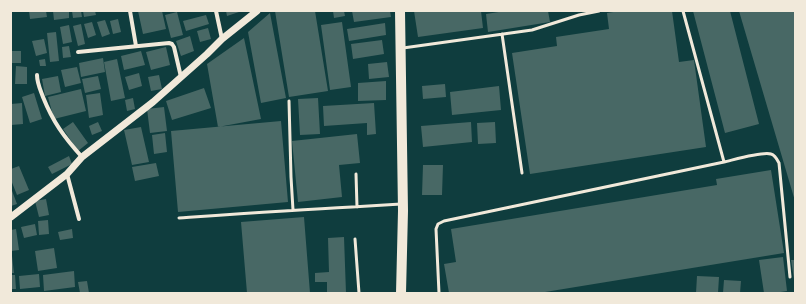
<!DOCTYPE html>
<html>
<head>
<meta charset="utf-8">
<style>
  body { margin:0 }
  #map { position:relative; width:806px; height:304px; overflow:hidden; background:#0f3d3e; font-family:Raleway,sans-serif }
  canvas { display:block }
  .frame { position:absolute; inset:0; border:12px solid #f1e9da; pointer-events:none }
</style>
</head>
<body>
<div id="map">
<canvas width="806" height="304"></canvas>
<div class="frame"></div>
</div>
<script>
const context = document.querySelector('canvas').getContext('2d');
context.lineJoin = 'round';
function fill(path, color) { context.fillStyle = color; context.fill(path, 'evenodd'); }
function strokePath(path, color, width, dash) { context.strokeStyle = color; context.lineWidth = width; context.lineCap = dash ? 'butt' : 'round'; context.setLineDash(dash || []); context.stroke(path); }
const building = new Path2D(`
  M29 11H46L47 17 30 19Z
  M53 11H69V18L54 20Z
  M72 11H81L82 17 73 18Z
  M83 11H95L96 15 84 17Z
  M138 11H162L166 29 143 34Z
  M226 11H242L227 16Z
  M275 11H315L328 91 289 97Z
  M333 11H344L345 16 334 18Z
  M352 11H390L391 17 354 22Z
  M414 11H481L483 28 418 37Z
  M505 11H548L550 22 488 32 486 14Z
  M620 11H672L679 62 694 60 706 147 530 174 512 53 557 46 556 37 609 29 607 13Z
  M693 11H730L759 124 725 133Z
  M739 11H795V201Z
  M177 12 183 35 171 38 165 15Z
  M270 13 286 98 261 103 248 32Z
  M206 15 209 24 186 31 183 21Z
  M118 19 121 32 113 34 110 21Z
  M105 20 110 34 102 37 97 22Z
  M92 22 96 35 88 38 84 24Z
  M342 22 351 87 330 90 321 25Z
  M385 23 386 35 349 41 347 29Z
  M81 24 85 44 78 46 73 26Z
  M69 25 72 42 63 44 60 27Z
  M208 28 211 39 200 42 197 31Z
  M56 32 59 61 50 62 47 33Z
  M190 36 194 51 181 56 176 41Z
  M244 38 261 119 218 127 207 64Z
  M44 39 47 53 36 56 32 41Z
  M382 40 384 54 353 59 351 44Z
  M69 46 71 57 63 58 62 47Z
  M166 47 170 65 151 70 146 52Z
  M11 51H21V63H11Z
  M141 51 145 65 124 70 121 56Z
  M103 58 105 72 81 77 79 63Z
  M45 59 46 66H40L39 60Z
  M117 59 125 98 111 101 104 62Z
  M387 62 389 77 369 79 368 64Z
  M16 66 27 67V84H15Z
  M77 67 81 83 65 87 61 70Z
  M139 73 142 86 129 90 125 77Z
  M159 75 162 89 151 91 148 77Z
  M58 76 61 92 45 96 42 79Z
  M98 76 101 89 85 93 82 79Z
  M386 81V100L358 101V83Z
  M445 84 446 97 423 99 422 86Z
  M499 86 501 110 452 115 450 92Z
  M204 88 211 108 172 120 166 101Z
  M81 89 86 111 54 119 48 97Z
  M34 93 42 119 30 123 22 97Z
  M100 93 103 115 89 118 86 95Z
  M133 98 135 109 127 111 125 100Z
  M318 98 320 134 300 135 298 99Z
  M22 103 23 124 11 125V104Z
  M374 103 376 134 367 135V123L324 126 323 106Z
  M164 107 167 131 150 133 147 109Z
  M281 121 288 202 178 212 171 131Z
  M73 122 88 143 78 151 63 129Z
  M98 122 102 131 92 135 89 126Z
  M471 122 472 142 423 147 421 126Z
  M495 122 496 143 478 144 477 123Z
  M141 127 149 162 132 165 124 130Z
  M165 133 167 152 154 154 152 135Z
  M357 134 360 163 339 165 342 197 298 202 292 141Z
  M69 156 72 164 52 174 48 167Z
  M156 163 159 176 135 181 132 167Z
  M423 165H443L442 195H422Z
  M19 166 29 190 17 195 11 180V169Z
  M771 170 784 253 539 293H449L444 264 456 262 451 229 717 185 716 179Z
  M11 188 17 204 11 206Z
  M46 199 49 215 39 217 35 201Z
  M304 217 310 293H247L241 222Z
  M48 220 49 234 39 235 38 221Z
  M35 224 37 235 24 238 21 227Z
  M16 229 19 250 11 251V230Z
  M72 229 73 238 60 240 58 232Z
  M344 237 346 293H327V282H315V273L329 272 328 238Z
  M54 248 57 268 38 271 35 251Z
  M11 256H12L14 273H11Z
  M783 257 787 291 774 293H764L759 260Z
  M791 260H795V279H794Z
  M74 271 75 287 44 291 43 275Z
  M39 274 40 287 20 289 19 276Z
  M11 275H15L16 289H11Z
  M697 276 719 277 718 293H696Z
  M724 280 741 281 740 293H723Z
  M87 281 89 293H80L78 282Z`);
const service = new Path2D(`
  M683 11 724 162
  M502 34 522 173
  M403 48 532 30 579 15 599 11
  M289 101 291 177 293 210
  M356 174 357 207
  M179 218C237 214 294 210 352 207 368 206 384 205 401 204
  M355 239 359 293
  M439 293 436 229 438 224 444 221 724 162C733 160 763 151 771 154 775 155 777 159 779 163L790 277`);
const minor = new Path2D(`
  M130 11 136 46
  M216 11 222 39
  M78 52 169 43 172 44 174 47 181 77
  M37 75C37 83 40 89 43 97 53 122 64 137 82 157
  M67 174 79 219`);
const tertiary = new Path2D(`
  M11 217 67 174 82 157 153 102 207 54 222 39 257 11`);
const primary = new Path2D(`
  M400 11 403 211 401 293`);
fill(building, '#486865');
strokePath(service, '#f1e9da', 3);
strokePath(minor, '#f1e9da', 4);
strokePath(tertiary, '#f1e9da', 7);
strokePath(primary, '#f1e9da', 10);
</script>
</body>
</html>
